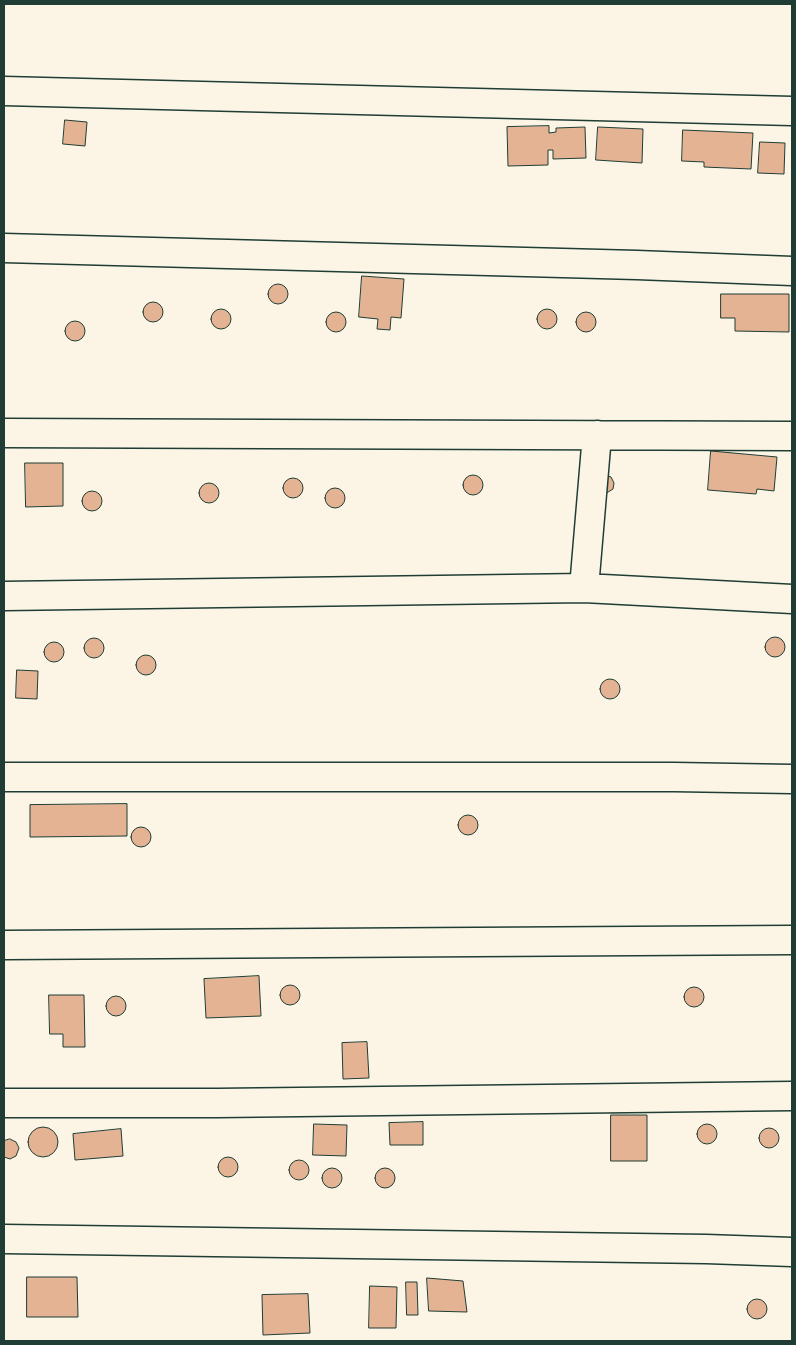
<!DOCTYPE html>
<html>
<head>
<meta charset="utf-8">
<style>
  body { margin:0 }
  #map { position:relative; width:796px; height:1345px; overflow:hidden; background:#fcf5e5; font-family:"Balsamiq Sans",sans-serif }
  canvas { display:block }
  .frame { position:absolute; inset:0; border:5px solid #1f3d34; pointer-events:none }
</style>
</head>
<body>
<div id="map">
<canvas width="796" height="1345"></canvas>
<div class="frame"></div>
</div>
<script>
const context = document.querySelector('canvas').getContext('2d');
context.lineJoin = 'round';
function fill(path, color) { context.fillStyle = color; context.fill(path, 'evenodd'); }
function strokePath(path, color, width, dash) { context.strokeStyle = color; context.lineWidth = width; context.lineCap = dash ? 'butt' : 'round'; context.setLineDash(dash || []); context.stroke(path); }
const building = new Path2D(`
  M65 120 87 122 85 146 63 144Z
  M549 126V133L556 132V128L585 127 586 158 553 159V150H548V165L508 166 507 127Z
  M598 127 643 129 642 163 596 160Z
  M683 130 753 133 751 169 704 167V162L682 161Z
  M760 142 785 143 784 174 758 173Z
  M362 276 404 279 401 318 391 317 390 330 377 329 378 319 359 317Z
  M268 294a10 10 0 1 1 20 0a10 10 0 1 1-20 0Z
  M721 294H789V332L735 331V318H721Z
  M143 312a10 10 0 1 1 20 0a10 10 0 1 1-20 0Z
  M537 319a10 10 0 1 1 20 0a10 10 0 1 1-20 0Z
  M211 319a10 10 0 1 1 20 0a10 10 0 1 1-20 0Z
  M326 322a10 10 0 1 1 20 0a10 10 0 1 1-20 0Z
  M576 322a10 10 0 1 1 20 0a10 10 0 1 1-20 0Z
  M65 331a10 10 0 1 1 20 0a10 10 0 1 1-20 0Z
  M711 451 777 457 774 491 757 489 756 494 708 490Z
  M25 463H63V506L26 507Z
  M605 475 611 477 614 483 613 489 605 494Z
  M463 485a10 10 0 1 1 20 0a10 10 0 1 1-20 0Z
  M283 488a10 10 0 1 1 20 0a10 10 0 1 1-20 0Z
  M199 493a10 10 0 1 1 20 0a10 10 0 1 1-20 0Z
  M325 498a10 10 0 1 1 20 0a10 10 0 1 1-20 0Z
  M82 501a10 10 0 1 1 20 0a10 10 0 1 1-20 0Z
  M765 647a10 10 0 1 1 20 0a10 10 0 1 1-20 0Z
  M84 648a10 10 0 1 1 20 0a10 10 0 1 1-20 0Z
  M44 652a10 10 0 1 1 20 0a10 10 0 1 1-20 0Z
  M136 665a10 10 0 1 1 20 0a10 10 0 1 1-20 0Z
  M17 670 38 671 37 699 16 698Z
  M600 689a10 10 0 1 1 20 0a10 10 0 1 1-20 0Z
  M127 804V836L30 837V805Z
  M458 825a10 10 0 1 1 20 0a10 10 0 1 1-20 0Z
  M131 837a10 10 0 1 1 20 0a10 10 0 1 1-20 0Z
  M259 976 261 1016 206 1018 204 979Z
  M280 995a10 10 0 1 1 20 0a10 10 0 1 1-20 0Z
  M684 997a10 10 0 1 1 20 0a10 10 0 1 1-20 0Z
  M49 995H84L85 1047H63V1034H50Z
  M106 1006a10 10 0 1 1 20 0a10 10 0 1 1-20 0Z
  M367 1042 369 1078 343 1079 342 1043Z
  M611 1115H647V1161H611Z
  M423 1122V1145H390L389 1123Z
  M314 1124 347 1125 346 1156 313 1155Z
  M697 1134a10 10 0 1 1 20 0a10 10 0 1 1-20 0Z
  M28 1142a15 15 0 1 1 30 0a15 15 0 1 1-30 0Z
  M759 1138a10 10 0 1 1 20 0a10 10 0 1 1-20 0Z
  M121 1129 123 1156 75 1160 73 1134Z
  M10 1139 16 1142 19 1148 16 1156 10 1159 4 1157V1141Z
  M218 1167a10 10 0 1 1 20 0a10 10 0 1 1-20 0Z
  M289 1170a10 10 0 1 1 20 0a10 10 0 1 1-20 0Z
  M322 1178a10 10 0 1 1 20 0a10 10 0 1 1-20 0Z
  M375 1178a10 10 0 1 1 20 0a10 10 0 1 1-20 0Z
  M27 1277H77L78 1317H27Z
  M427 1278 463 1281 467 1312 429 1311Z
  M406 1282H417L418 1315H407Z
  M370 1286 397 1287 396 1328H369Z
  M308 1294 310 1333 263 1335 262 1295Z
  M747 1309a10 10 0 1 1 20 0a10 10 0 1 1-20 0Z`);
const minor = new Path2D(`
  M4 91 792 111
  M4 248 637 265 792 271
  M4 433 792 436
  M584 588 597 435
  M4 596 584 588 792 599
  M4 777H674L792 779
  M4 945 792 940
  M4 1103H218L792 1096
  M4 1239 706 1249 792 1252`);
fill(building, '#e3b394');
strokePath(building, '#1f3d34', 1);
strokePath(minor, '#1f3d34', 31);
strokePath(minor, '#fcf5e5', 28);
</script>
</body>
</html>
